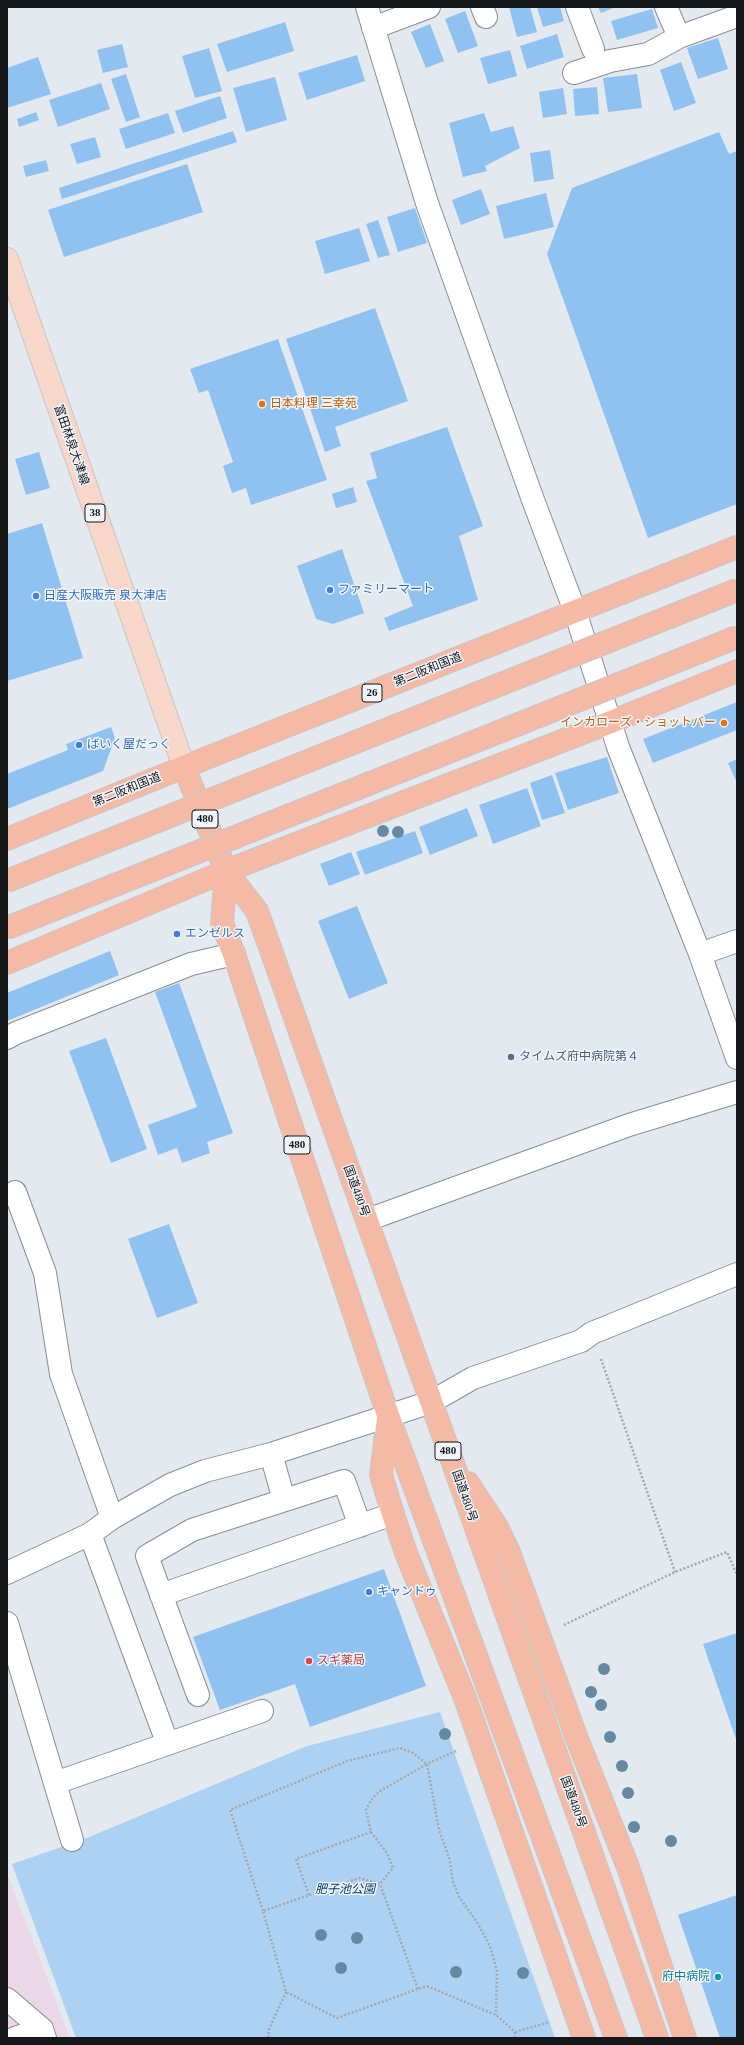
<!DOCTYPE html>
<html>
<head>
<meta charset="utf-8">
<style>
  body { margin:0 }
  #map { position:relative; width:744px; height:2045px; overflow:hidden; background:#e3e9ee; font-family:"Times New Roman",serif }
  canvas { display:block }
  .frame { position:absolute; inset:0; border:8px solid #151719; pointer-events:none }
</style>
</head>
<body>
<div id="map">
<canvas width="744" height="2045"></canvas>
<div class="frame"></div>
</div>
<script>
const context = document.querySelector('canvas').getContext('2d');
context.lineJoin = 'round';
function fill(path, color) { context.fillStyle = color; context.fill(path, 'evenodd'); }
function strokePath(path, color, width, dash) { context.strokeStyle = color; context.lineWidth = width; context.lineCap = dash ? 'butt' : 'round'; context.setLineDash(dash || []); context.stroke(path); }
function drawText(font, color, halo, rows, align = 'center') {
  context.font = font + ' "Times New Roman","Noto Sans JP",serif'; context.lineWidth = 3; context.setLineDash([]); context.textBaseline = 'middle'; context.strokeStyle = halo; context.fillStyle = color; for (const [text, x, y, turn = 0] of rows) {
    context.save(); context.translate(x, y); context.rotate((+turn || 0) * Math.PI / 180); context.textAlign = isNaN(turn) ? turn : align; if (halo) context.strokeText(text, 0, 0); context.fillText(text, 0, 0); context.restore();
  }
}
const commercial = new Path2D(`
  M7 1873 70 2038H7Z`);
const green = new Path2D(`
  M440 1712 555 2038H76L12 1864 82 1840 307 1746Z`);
const building = new Path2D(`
  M509 7H530L537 32 517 37Z
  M537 7H560L564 21 543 27Z
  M598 7H616L601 13Z
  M652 9 658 28 617 40 611 21Z
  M465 11 478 46 458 53 445 19Z
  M285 22 294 51 227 72 217 44Z
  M430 24 444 61 426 68 411 32Z
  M557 34 564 57 527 69 520 46Z
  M718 38 728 69 698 79 687 48Z
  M122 44 128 67 103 73 97 50Z
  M209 48 222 91 195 98 182 56Z
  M510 50 517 76 488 84 480 58Z
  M357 55 365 81 307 100 298 73Z
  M38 57 51 94 7 108V68Z
  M681 62 696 103 674 111 660 70Z
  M126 74 140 117 126 122 111 79Z
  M637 74 642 108 608 112 603 78Z
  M275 77 287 120 246 132 233 88Z
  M101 83 110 109 58 127 49 100Z
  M597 87 599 114 575 116 573 89Z
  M563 88 567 114 543 118 539 92Z
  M220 96 227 118 183 133 175 111Z
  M36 112 39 120 19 127 17 119Z
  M168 113 175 133 126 149 119 129Z
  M484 113 491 132 513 126 520 148 485 166 487 171 463 177 449 123Z
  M233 131 237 142 62 199 59 188Z
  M719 132 729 154 737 151V504L648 538 547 254 572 188Z
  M95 137 101 157 77 164 70 144Z
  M550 150 554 179 534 182 530 153Z
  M46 160 49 171 26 177 23 166Z
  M187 164 203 212 64 257 48 210Z
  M481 189 490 214 461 225 452 200Z
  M546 193 554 227 504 239 496 206Z
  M415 208 427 243 398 252 387 217Z
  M378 220 390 255 378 258 366 224Z
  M359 228 370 261 325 274 315 241Z
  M375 308 408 401 335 427 341 446 325 452 286 339Z
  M278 339 327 480 251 505 246 488 232 493 223 466 233 462 208 390 199 393 190 369Z
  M447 427 483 526 459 536 478 600 389 631 384 618 413 606 366 481 377 478 370 453Z
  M39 452 50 488 26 495 15 459Z
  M353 487 357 502 336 508 332 494Z
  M42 523 83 658 7 681V534Z
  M342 549 364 613 333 624 316 619 297 566Z
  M737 702V730L653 763 643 739Z
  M111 727 115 738 103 771 7 809V774L68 750 66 744Z
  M607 757 619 793 568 810 555 773Z
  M737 759V783L728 763Z
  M552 775 565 813 542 820 530 783Z
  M527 788 541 826 493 844 479 805Z
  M467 808 478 836 430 855 419 827Z
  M415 831 423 853 365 875 356 852Z
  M351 852 360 874 329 886 320 864Z
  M357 906 388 983 349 999 318 921Z
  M110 951 119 975 7 1021V993Z
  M179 983 233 1133 207 1142 210 1153 182 1163 177 1148 158 1155 148 1125 197 1107 155 992Z
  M106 1038 147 1149 111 1163 69 1051Z
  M169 1224 198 1303 157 1318 128 1239Z
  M384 1569 426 1686 310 1727 295 1684 220 1710 193 1637Z
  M737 1633V1742L703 1644Z
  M737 1895V2038H720L678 1915Z`);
const path = new Path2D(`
  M601 1359 675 1572
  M564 1625 675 1572 727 1552 737 1575
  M456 1751 427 1764 439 1830 449 1857 453 1882 459 1897 477 1922 490 1946 497 1971 496 2015
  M309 1895 296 1859 371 1832
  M263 1911 230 1810 347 1761 400 1748 413 1753 427 1764 380 1791 371 1800 366 1810 371 1832 387 1853 393 1868 380 1884
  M418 1989 380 1884 359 1878 263 1911 286 1992 337 2018 418 1989 427 1986 496 2015 515 2032
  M515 2032 550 2022
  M268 2038 269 2029 286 1992
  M515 2038V2032`);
const minor = new Path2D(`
  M367 7 427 203 533 500 575 611 618 747 700 954 737 1058
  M482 7 486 17
  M577 7 593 49
  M666 7 679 37 737 16
  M373 28 429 7
  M574 73 610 61 648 54 679 37
  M700 954 737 941
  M7 1038 16 1033 191 964 234 954
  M15 1192 45 1273 61 1374 112 1518
  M367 1220 629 1125 737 1092
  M271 1454 284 1500
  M90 1534 167 1742
  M7 1573 90 1534 112 1518 170 1485 205 1471 271 1454 431 1402 473 1378 581 1341 592 1333 737 1274
  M161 1595 393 1514
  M7 1623 72 1840
  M198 1695 147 1556 192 1530 344 1481 360 1526
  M55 1783 262 1711
  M7 1999 42 2029 45 2038
  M15 2038 42 2029`);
const major = new Path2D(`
  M7 259 184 767`);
const highway = new Path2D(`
  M184 767 226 871 257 911 657 2038
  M7 839 184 767 737 547
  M226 871 222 923 234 954 388 1415 616 2038
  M7 963 226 871 611 722 737 671
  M388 1419 381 1475 393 1514 406 1553 465 1698 584 2038
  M468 1483 497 1527 509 1552 576 1736 628 1867 685 2038`);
const highwayBridge = new Path2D(`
  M7 881 737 590
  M7 928 737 637`);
const trees = [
  [383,831],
  [398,832],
  [604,1669],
  [591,1692],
  [601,1705],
  [445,1734],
  [610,1737],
  [622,1766],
  [628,1793],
  [634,1827],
  [671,1841],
  [321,1935],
  [357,1938],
  [341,1968],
  [456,1972],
  [523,1973]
];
const markers = [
  [262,404,4,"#e8710a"],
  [330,590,4,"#3f7fe0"],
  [36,596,4,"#3f7fe0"],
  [724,723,4,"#e8710a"],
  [79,745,4,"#3f7fe0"],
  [177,934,4,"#3f7fe0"],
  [511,1057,4,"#5c6f8a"],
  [369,1592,4,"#3f7fe0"],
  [309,1661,4,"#e0444e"],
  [718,1977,4,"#0f9aa8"]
];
const shields = [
  [95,513,20],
  [372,693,20],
  [205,819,26],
  [297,1145,26],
  [448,1451,26]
];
const shieldNames = [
  ["38",95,513],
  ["26",372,693],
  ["480",205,819],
  ["480",297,1145],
  ["480",448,1451]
];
const foodNames = [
  ["日本料理 三幸苑",270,404],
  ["インカローズ・ショットバー",716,723,"right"]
];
const streetNames = [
  ["富田林泉大津線",71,445,71],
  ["第二阪和国道",428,670,-22],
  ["第二阪和国道",127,790,-22],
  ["国道480号",356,1191,70],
  ["国道480号",464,1496,71],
  ["国道480号",573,1802,70]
];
const shopNames = [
  ["ファミリーマート",338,590],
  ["日産大阪販売 泉大津店",44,596],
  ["ばいく屋だっく",87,745],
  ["エンゼルス",185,934],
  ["キャンドゥ",377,1592]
];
const serviceNames = [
  ["タイムズ府中病院第４",519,1057]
];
const healthNames = [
  ["スギ薬局",317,1661]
];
const parkNames = [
  ["肥子池公園",345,1890]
];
const cultureNames = [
  ["府中病院",710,1977]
];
fill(commercial, '#ead7e8');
fill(green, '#add1f3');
fill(building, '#8fc2f1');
strokePath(minor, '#898e94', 24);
strokePath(major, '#c7c7c8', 24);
strokePath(highway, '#c7c7c8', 24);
strokePath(path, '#a3a8ac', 2.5, [2, 2]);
strokePath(minor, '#fff', 22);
strokePath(major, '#f8d6ca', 22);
strokePath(highway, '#f4baa6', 22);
strokePath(highwayBridge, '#c7c7c8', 24, []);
strokePath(highwayBridge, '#f4baa6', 22);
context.fillStyle = '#6689a3';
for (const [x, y] of trees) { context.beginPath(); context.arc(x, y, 6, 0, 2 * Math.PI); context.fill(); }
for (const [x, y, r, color] of markers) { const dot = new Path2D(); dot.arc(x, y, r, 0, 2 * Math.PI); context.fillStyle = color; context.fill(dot); strokePath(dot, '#f0f6fc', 1.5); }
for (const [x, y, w] of shields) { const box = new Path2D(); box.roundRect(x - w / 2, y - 9, w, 18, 3); context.fillStyle = '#f0f6fc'; context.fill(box); strokePath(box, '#151719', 1); }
drawText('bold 11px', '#151719', null, shieldNames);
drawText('12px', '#c56008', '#f0f6fc', foodNames, 'left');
drawText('12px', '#151719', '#f0f6fc', streetNames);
drawText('12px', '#366cbe', '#f0f6fc', shopNames, 'left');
drawText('12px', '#4e5e75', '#f0f6fc', serviceNames, 'left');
drawText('12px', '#be3a42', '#f0f6fc', healthNames, 'left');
drawText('italic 12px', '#003b65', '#f0f6fc', parkNames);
drawText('12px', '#0d838f', '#f0f6fc', cultureNames, 'right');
</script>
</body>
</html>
